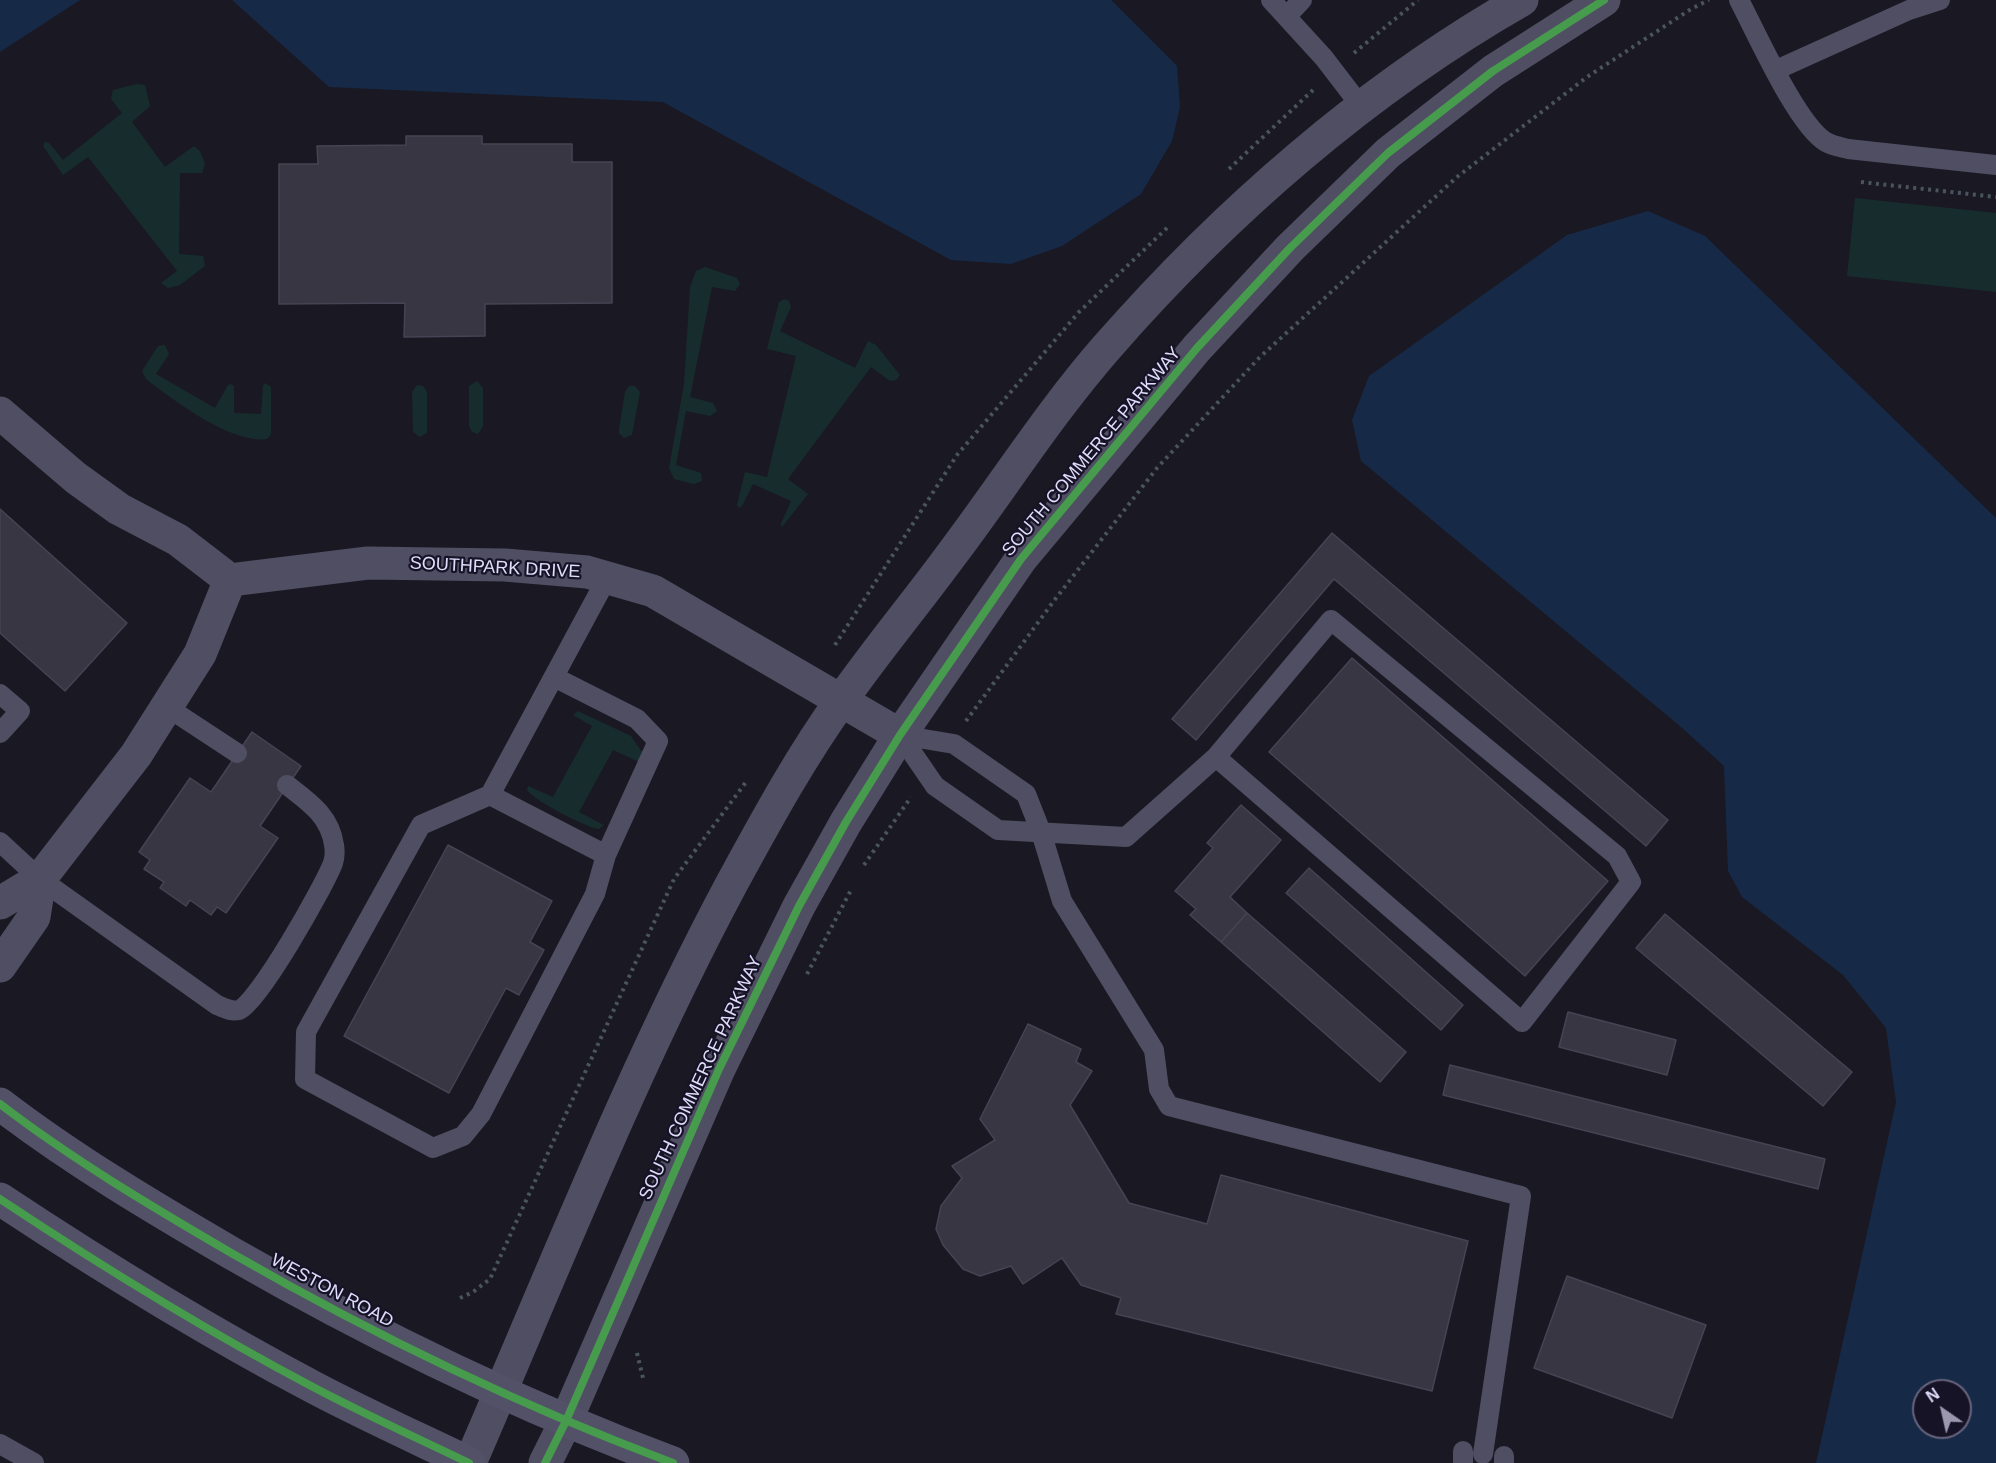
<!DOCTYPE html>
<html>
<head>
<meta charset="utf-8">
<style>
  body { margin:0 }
  #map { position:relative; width:1996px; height:1463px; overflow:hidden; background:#1a1822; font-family:Helvetica,sans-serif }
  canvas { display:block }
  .north { position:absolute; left:1912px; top:1379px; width:60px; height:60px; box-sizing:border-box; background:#161327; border:2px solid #67637c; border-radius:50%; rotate:326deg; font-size:16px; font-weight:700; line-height:24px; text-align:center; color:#e0dcfb }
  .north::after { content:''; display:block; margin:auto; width:21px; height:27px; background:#9b97af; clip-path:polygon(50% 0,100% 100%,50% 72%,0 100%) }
</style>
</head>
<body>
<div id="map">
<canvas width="1996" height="1463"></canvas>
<div class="north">N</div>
</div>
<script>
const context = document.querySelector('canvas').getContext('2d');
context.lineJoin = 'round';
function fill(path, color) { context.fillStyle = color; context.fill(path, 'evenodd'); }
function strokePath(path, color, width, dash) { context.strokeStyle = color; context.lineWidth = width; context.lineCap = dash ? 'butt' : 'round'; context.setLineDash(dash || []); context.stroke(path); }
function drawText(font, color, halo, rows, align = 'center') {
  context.font = font + ' Helvetica,sans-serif'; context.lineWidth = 4.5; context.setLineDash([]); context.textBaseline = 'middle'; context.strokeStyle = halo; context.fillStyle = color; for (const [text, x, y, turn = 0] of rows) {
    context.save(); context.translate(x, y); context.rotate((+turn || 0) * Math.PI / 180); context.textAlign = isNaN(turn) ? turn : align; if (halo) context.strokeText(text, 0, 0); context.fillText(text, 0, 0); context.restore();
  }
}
const green = new Path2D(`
  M137 84 145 85 150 106 132 122 165 167 194 146 200 151 205 164 202 173H180L179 254 203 256 205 266 180 285 168 288 161 283 177 271 88 157 63 175 43 146 45 142 49 143 63 160 122 113 111 99 113 90Z
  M1855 198 1996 213V292L1847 276Z
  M705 267 737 278 740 284 735 291 712 287 690 397 713 403 717 411 710 416 686 411 676 465 701 473 702 481 694 484 674 479 669 468 684 384 690 287 696 271Z
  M785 299 789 301 791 307 780 331 855 368 868 341 876 345 900 375 896 380 890 381 871 367 788 479 808 494 782 527 781 524 791 501 753 484 742 506 739 508 737 505 745 472 767 477 796 356 767 349 779 302Z
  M165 345 169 354 156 374 215 408 228 385 231 384 234 386V413L261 414 263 386 265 383 271 387V434L267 439C231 444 173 400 146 379L142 371 158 346Z
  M477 381 483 388V426L478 434 472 432 469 426V386Z
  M417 385 423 386 427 392V433L420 437 413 432 412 392Z
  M629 386H635L640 392 632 435 624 438 619 433V429L625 392Z
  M578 711 631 736 642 752 639 762 613 750 579 812 604 825 599 829C587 828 533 800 527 790L528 786 553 797 592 726 573 715Z`);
const water = new Path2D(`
  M0 0H80L0 52Z
  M232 0H1111L1177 66 1180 107 1172 141 1141 194 1062 246 1011 264 951 260 663 102 329 87Z
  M1648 211 1705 236 1996 518V1463H1816L1896 1102 1886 1028 1843 975 1742 897 1728 871 1724 766 1681 727 1361 461 1352 420 1369 376 1567 235ZM1924 1391H1960V1427H1924Z`);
const building = new Path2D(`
  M406 136H482V144H572V162H612V303L485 304V336L404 337 405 303 279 304V164H318L317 146 406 145Z
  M0 509 127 623 65 691 0 633Z
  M1332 533 1668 820 1646 846 1334 579 1196 740 1172 719Z
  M1352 658 1608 881 1525 976 1269 752Z
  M252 732 301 766 260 826 278 838 226 913 217 907 211 915 190 900 186 906 160 888 164 882 144 869 150 860 139 852 190 778 211 792Z
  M1241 805 1281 840 1230 897 1247 913 1221 942 1190 915 1196 909 1175 891 1213 848 1207 843Z
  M448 845 552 901 530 942 544 950 519 995 506 988 449 1093 344 1036Z
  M1309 868 1463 1005 1441 1030 1286 893Z
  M1247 913 1406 1052 1380 1082 1221 942Z
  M1665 914 1852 1072 1823 1106 1636 948Z
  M1568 1012 1676 1040 1667 1075 1559 1047Z
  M1028 1024 1081 1049 1076 1062 1092 1071 1070 1105 1129 1203 1207 1224 1221 1175 1468 1241 1432 1391 1116 1314 1121 1298 1081 1285 1062 1258 1023 1284 1011 1266 980 1276 963 1269 943 1245 936 1229 941 1206 962 1178 952 1166 995 1140 980 1119Z
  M1450 1065 1825 1159 1818 1189 1443 1095Z
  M1567 1276 1706 1325 1672 1418 1534 1368Z`);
const path = new Path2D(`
  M1354 53 1418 0
  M1229 169 1313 90
  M1861 182 1996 197
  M835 645 957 455 1079 312 1169 226
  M966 721 1053 602 1157 468 1259 358 1457 177 1587 77 1691 9 1709 0
  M864 865 911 797
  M807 974 851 890
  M460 1298 473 1292 490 1279 674 879 746 782
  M637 1353 643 1378`);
const lane = new Path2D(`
  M1271 0 1324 58 1360 105
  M1739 0C1756 32 1797 125 1826 142 1833 146 1841 147 1848 149L1996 165
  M1287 16 1302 0
  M1776 70 1909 10 1940 0
  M0 694 20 711 0 733
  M167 707 237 753
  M900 735 935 786 998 830 1126 837 1216 757 1331 620 1617 856 1631 882 1522 1022 1216 757
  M900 735 954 744 1026 794 1041 832 1062 901 1154 1050 1159 1089 1169 1106 1521 1196 1483 1454
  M490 795 421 825 306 1032 305 1079 433 1148 463 1136 481 1114 595 894 606 855 658 741 637 719 554 677
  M0 842 40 879 217 1005C224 1008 231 1012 239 1010 257 1005 325 885 333 863 335 857 335 851 334 845 330 816 309 802 287 785
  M606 855 490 795 607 578
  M0 1444 34 1463
  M1463 1451V1463
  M1504 1456V1463`);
const street = new Path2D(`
  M0 413 76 478 119 509 178 540 230 580 200 654 136 755 40 879 0 903
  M230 580 368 563 505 565 587 572 653 591 900 735
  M0 966 34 917 40 879
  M470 1463C554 1269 632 1070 732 883 766 821 800 758 841 701 876 651 916 603 952 554 1004 485 1050 412 1107 347 1225 212 1366 89 1522 0
  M545 1463 566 1421 719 1069 799 906 846 822 900 735 1021 559 1197 348 1290 248 1388 153 1493 71 1604 0`);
const secondary = new Path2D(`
  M0 1104C73 1160 154 1208 233 1254 374 1335 520 1406 673 1463
  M0 1199C101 1266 205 1330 313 1387 364 1414 417 1438 469 1463`);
const cycleway = new Path2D(`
  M0 1104C73 1160 154 1208 233 1254 374 1335 520 1406 673 1463
  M0 1199C101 1266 205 1330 313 1387 364 1414 417 1438 469 1463
  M545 1463 566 1421 719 1069 799 906 846 822 900 735 1021 559 1197 348 1290 248 1388 153 1493 71 1604 0`);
const streetNames = [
  ["SOUTH COMMERCE PARKWAY",1092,452,-50],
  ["SOUTHPARK DRIVE",495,568,3],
  ["SOUTH COMMERCE PARKWAY",701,1078,-65],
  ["WESTON ROAD",332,1291,28]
];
fill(green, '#172d2d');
fill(water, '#162a48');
fill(building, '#393643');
strokePath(building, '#474354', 1.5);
strokePath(path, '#49545f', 4, [3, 4.5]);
strokePath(lane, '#4f4e62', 20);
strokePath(street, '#4f4e62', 33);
strokePath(secondary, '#525168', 33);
strokePath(cycleway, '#469c4c', 8);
drawText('18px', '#e0dcfb', '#161327', streetNames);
</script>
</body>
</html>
